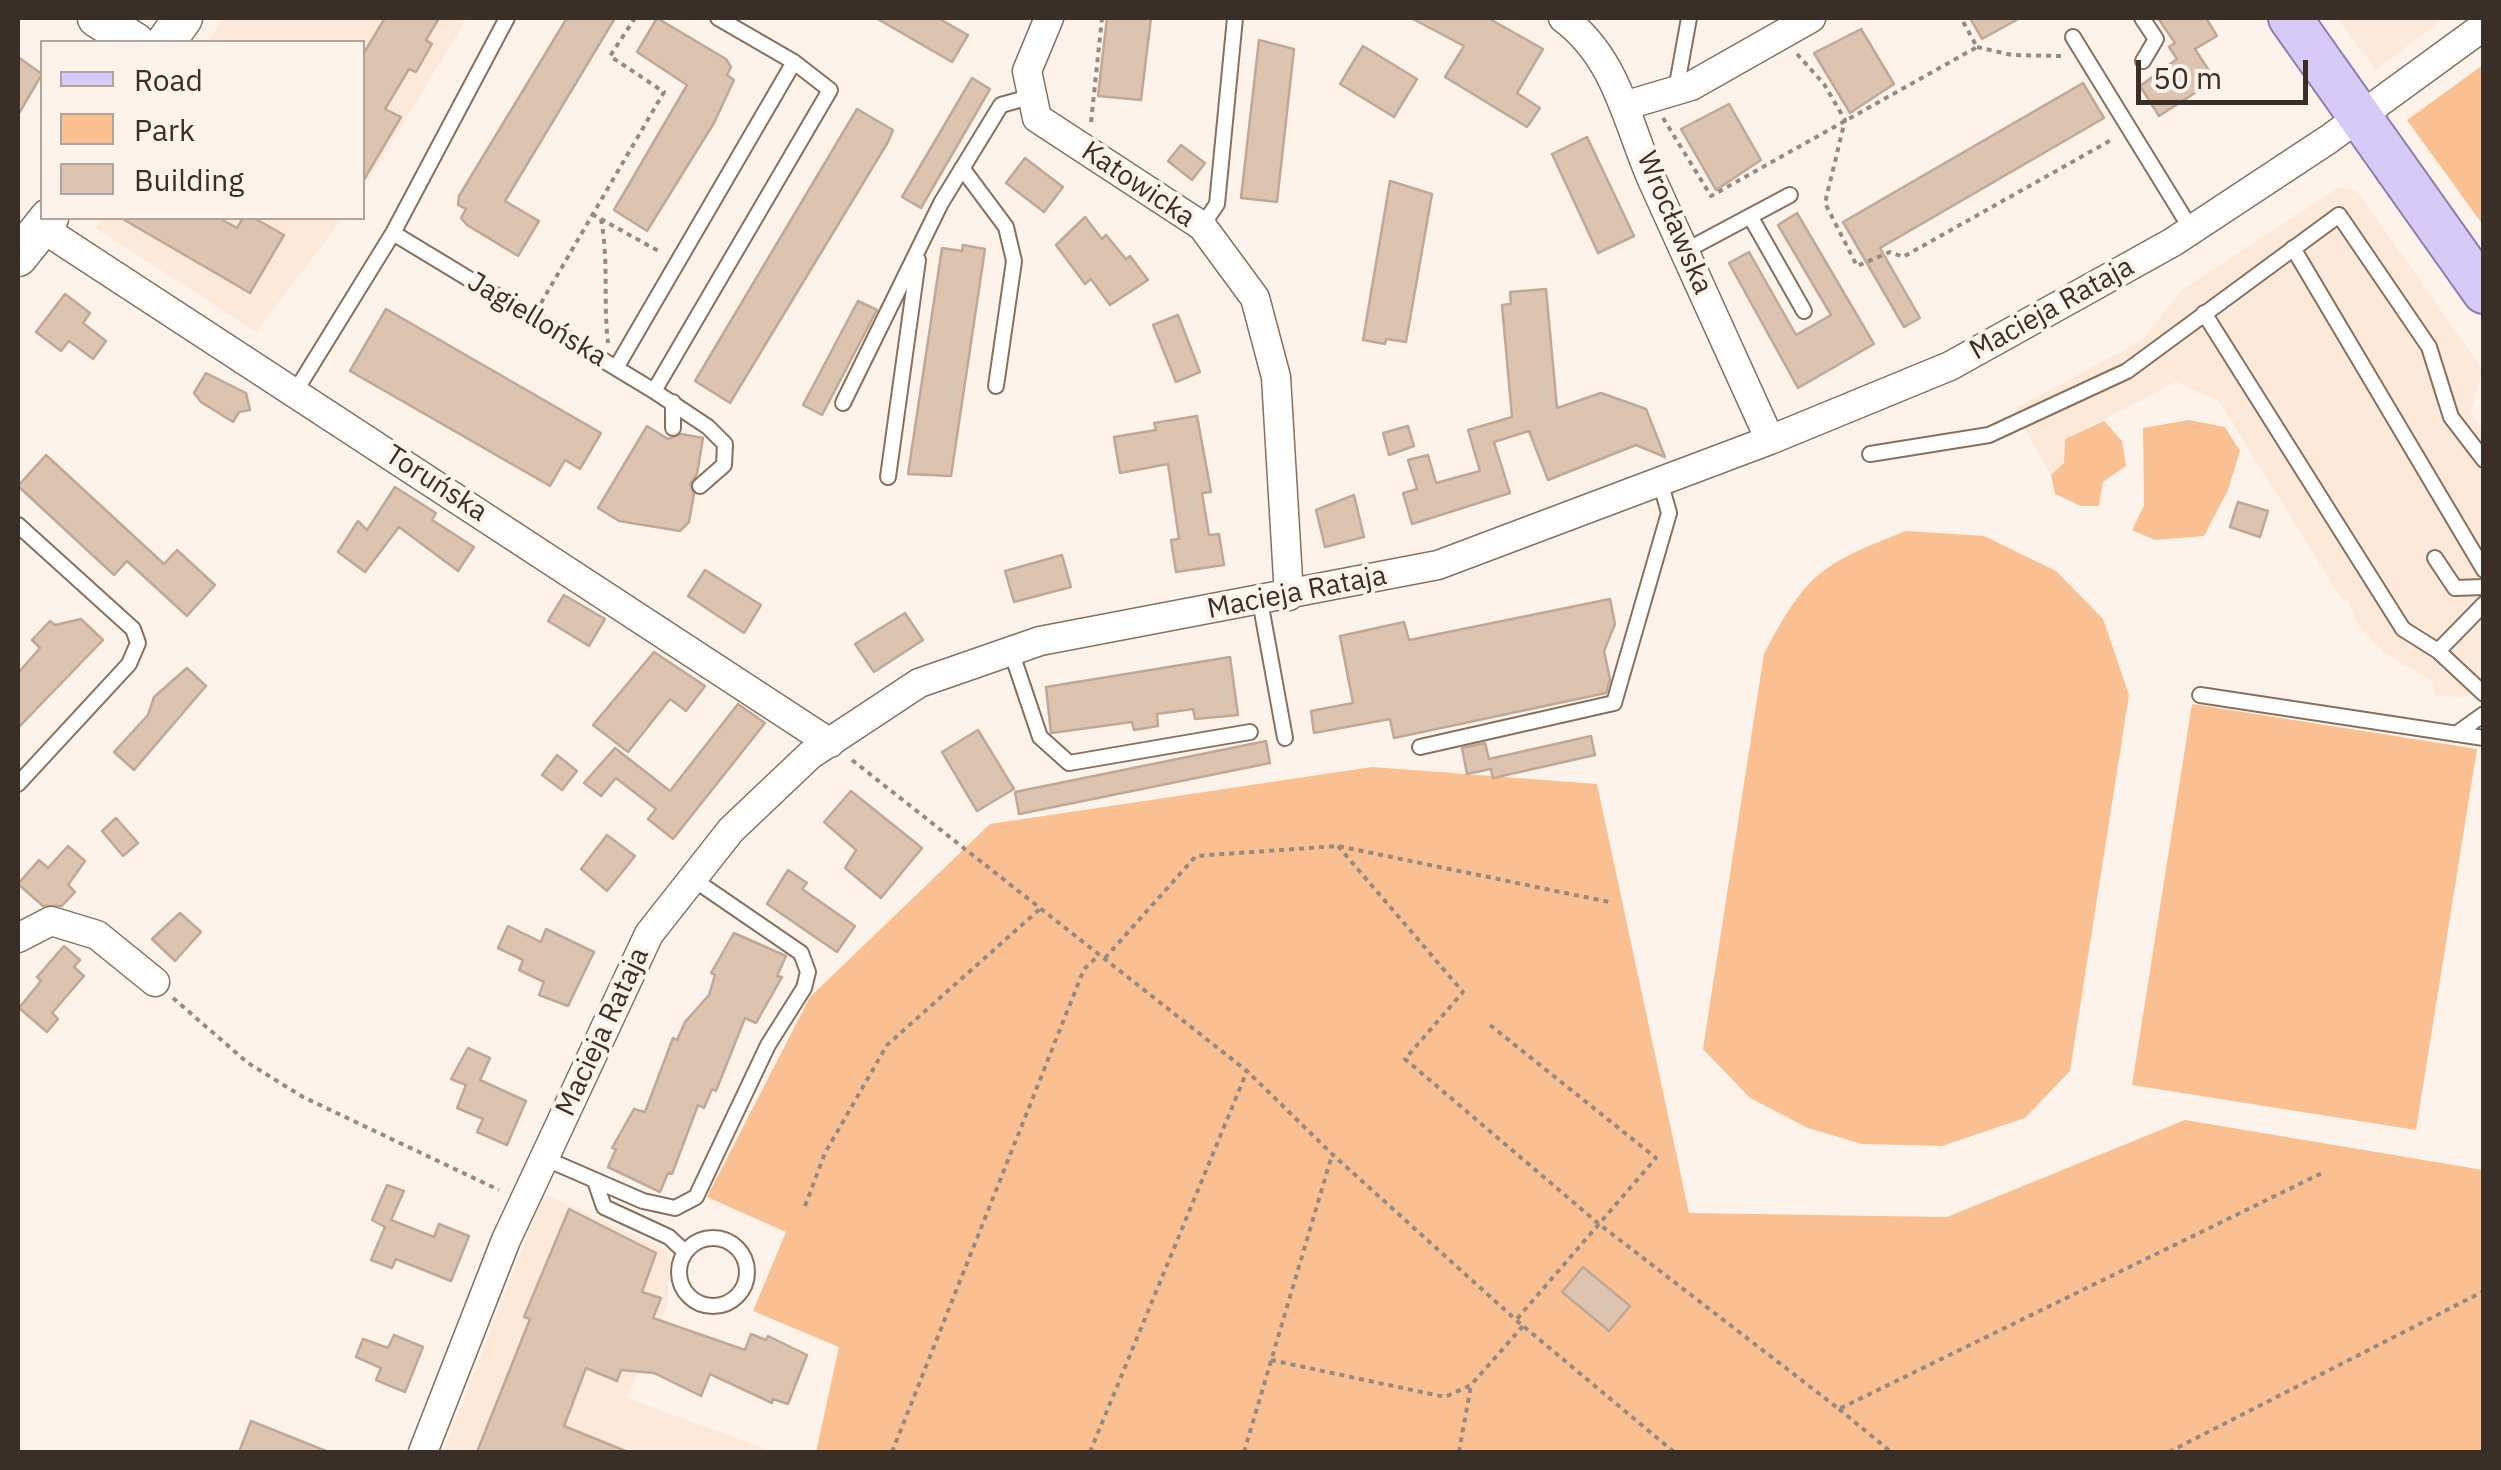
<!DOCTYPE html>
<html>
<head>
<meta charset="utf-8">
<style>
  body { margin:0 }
  #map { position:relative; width:2501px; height:1470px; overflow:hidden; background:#fef3eb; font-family:"IBM Plex Sans",sans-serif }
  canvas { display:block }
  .frame { position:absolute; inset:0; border:20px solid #392f27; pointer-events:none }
  .legend { position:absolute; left:40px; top:40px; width:325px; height:180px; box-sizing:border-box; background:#fef3eb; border:2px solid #afa59d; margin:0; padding:12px 18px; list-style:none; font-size:30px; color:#392f27 }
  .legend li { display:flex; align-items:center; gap:20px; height:50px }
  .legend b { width:50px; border:2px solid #afa59d }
  .scale { position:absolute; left:2136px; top:60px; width:172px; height:45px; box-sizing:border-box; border:5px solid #392f27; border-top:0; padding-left:12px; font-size:30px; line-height:35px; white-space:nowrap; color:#392f27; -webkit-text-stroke:8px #fef3eb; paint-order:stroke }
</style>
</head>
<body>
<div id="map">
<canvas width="2501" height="1470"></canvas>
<div class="frame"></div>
<ul class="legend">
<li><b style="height:12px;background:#d6caf7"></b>Road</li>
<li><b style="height:28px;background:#fac091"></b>Park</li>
<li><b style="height:28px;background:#ddc4b1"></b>Building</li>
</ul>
<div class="scale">50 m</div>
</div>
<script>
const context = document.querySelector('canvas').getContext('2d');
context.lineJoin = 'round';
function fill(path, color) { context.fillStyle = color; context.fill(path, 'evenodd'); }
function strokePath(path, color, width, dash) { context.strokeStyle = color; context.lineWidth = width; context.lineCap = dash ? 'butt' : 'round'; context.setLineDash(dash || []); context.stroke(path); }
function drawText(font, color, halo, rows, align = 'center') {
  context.font = font + ' "IBM Plex Sans",sans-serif'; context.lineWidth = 8; context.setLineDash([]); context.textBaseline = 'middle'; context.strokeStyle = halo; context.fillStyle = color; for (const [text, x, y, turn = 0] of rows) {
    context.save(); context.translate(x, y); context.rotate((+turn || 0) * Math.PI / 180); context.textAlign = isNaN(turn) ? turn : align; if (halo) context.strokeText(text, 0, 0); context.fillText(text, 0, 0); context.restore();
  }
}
const built = new Path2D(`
  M223 18H467L363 190 362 42H208Z
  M2337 18H2444L2376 70Z
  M2338 188 2357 191 2483 370 2470 413 2483 429V677L2466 697 2436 695 2431 680 2384 653 2357 624 2350 603 2341 598 2219 401 2176 382 2065 439 2064 463 2051 475 2014 409 2141 341 2182 290Z
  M102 218H343L256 332 96 228Z
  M544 1194 670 1251 668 1303 627 1398 774 1452H443Z`);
const green = new Path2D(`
  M2483 65V225L2407 120Z
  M2189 420 2225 427 2240 451 2228 490 2204 536 2155 540 2132 530 2144 506 2143 428Z
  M2104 421 2122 441 2126 466 2103 482 2099 506H2081L2055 494 2051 475 2064 463 2065 439Z
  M1906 531 1984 536 2056 571 2103 619 2129 695 2070 1071 2025 1118 1942 1146 1862 1144 1808 1128 1750 1098 1703 1049 1764 654C1807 572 1822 564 1906 531Z
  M2192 704 2477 749 2416 1130 2132 1085Z
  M1372 767 1597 784 1689 1213 1947 1217 2185 1120 2483 1170V1452H816L839 1347 753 1311 786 1232 707 1197 810 997 990 824Z`);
const building = new Path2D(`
  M385 18H439L426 40 432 44 416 72 409 69 385 109 401 117 362 183V56Z
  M567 18H615L505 201 539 221 518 256 467 225 461 218 466 209 458 205 459 196Z
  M657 18 726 59 731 67 727 75 734 80 714 123 647 231 614 210 687 85 637 52Z
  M876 18H938L968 35 952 62Z
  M1107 18H1151L1141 100 1098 96Z
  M1411 18H1488L1543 49 1517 93 1540 108 1527 127 1445 77 1464 46Z
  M1970 18H2020L1982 39Z
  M2158 18H2206L2217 36 2195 49 2215 80 2159 116 2140 86 2177 59 2169 47 2175 43Z
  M1861 29 1894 84 1850 113 1814 53Z
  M1259 40 1294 49 1277 202 1241 198Z
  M1363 46 1417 79 1394 117 1340 84Z
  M18 57 42 74 18 115Z
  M972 78 990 89 921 208 902 197Z
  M2083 83 2104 118 1880 248 1920 318 1904 327 1843 222Z
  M1729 104 1761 160 1716 190 1681 129Z
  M857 109 893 130 888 142 730 403 695 381Z
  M1587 137 1634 236 1598 253 1552 154Z
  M1181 145 1205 163 1192 180 1168 161Z
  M1025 158 1063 187 1044 212 1006 183Z
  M1390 181 1432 194 1406 342 1386 339 1385 344 1363 340Z
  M1797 213 1874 344 1798 388 1729 263 1749 252 1796 335 1831 315 1778 225Z
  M1085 217 1102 239 1106 235 1126 259 1130 256 1148 280 1110 305 1091 279 1085 284 1056 245Z
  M121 218H219L237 228 243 218H254L284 235 250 293Z
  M963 245 985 249 951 476 908 474 942 248 962 251Z
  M1546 289 1557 408 1601 393 1646 409 1665 457 1636 445 1548 480 1529 431 1494 442 1510 493 1412 524 1403 493 1417 489 1408 460 1428 455 1436 483 1480 471 1468 430 1512 417 1502 305 1511 304 1510 292Z
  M65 294 90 313 83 323 106 341 93 359 69 341 61 351 36 332Z
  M858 301 877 310 822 415 803 405Z
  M386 309 601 433 580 469 565 460 550 486 350 371Z
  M1178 315 1200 372 1176 382 1153 325Z
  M206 373 246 393 250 410 239 412 233 422 201 402 194 393Z
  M1197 416 1211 492 1202 493 1209 535 1219 534 1224 565 1176 572 1171 540 1179 539 1168 464 1120 473 1114 437 1156 430 1154 423Z
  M647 426 668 439 681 434 703 438 697 474 690 484 694 494 689 522 680 531 619 521 598 508Z
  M1408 426 1414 446 1389 455 1383 433Z
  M46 455 164 564 177 550 215 585 187 616 127 561 114 575 18 486Z
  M395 487 436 513 432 520 474 547 458 571 399 527 365 572 338 552 358 521 367 530Z
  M1354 495 1364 537 1325 547 1316 510Z
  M2238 502 2268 511 2260 537 2230 527Z
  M1062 555 1071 587 1014 602 1005 571Z
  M705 570 761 605 744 633 688 596Z
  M564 595 605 619 589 646 548 621Z
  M1610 599 1615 624 1604 651 1610 679 1606 693 1394 738 1390 719 1314 733 1311 711 1353 703 1340 636 1404 622 1409 640Z
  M905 613 923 640 874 672 855 644Z
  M81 619 103 640 18 728V673L40 648 32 640 50 621 55 625Z
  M654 652 705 686 686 711 670 699 628 752 593 725Z
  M1230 657 1238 715 1195 719 1193 709 1157 714 1158 726 1134 730 1132 722 1051 733 1046 687Z
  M187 668 206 686 134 770 114 752 148 715 154 697Z
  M738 704 765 723 673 839 648 819 656 809 616 778 601 796 584 783 615 748 670 791Z
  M978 730 1014 789 977 811 942 752Z
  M1591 736 1595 755 1493 778 1491 769 1467 774 1462 748 1485 743 1489 759Z
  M1266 741 1270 763 1019 814 1015 792Z
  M557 755 577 771 562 790 542 775Z
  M851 791 922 848 881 898 845 868 856 850 824 822Z
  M116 818 138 843 123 856 102 831Z
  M607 835 635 856 607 891 581 869Z
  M68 846 85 861 68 885 75 892 62 906H43L18 884 39 860 48 868Z
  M788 870 807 883 802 889 855 926 837 952 767 904Z
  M180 913 201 932 175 961 152 939Z
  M508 926 541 942 546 929 594 952 568 1006 539 995 544 982 519 970 523 960 498 948Z
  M734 933 786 956 777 976 782 977 756 1023 745 1018 716 1091 712 1089 704 1108 698 1105 672 1174 668 1173 660 1192 608 1167 616 1149 612 1148 634 1109 645 1112 673 1038 677 1040 685 1022 709 995 715 975 711 973Z
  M64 946 80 960 74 967 84 976 52 1013 58 1019 47 1032 19 1008 41 981 37 977Z
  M468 1048 490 1058 480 1080 526 1101 507 1145 477 1132 483 1119 457 1108 466 1085 451 1079Z
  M387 1185 404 1191 391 1220 434 1237 439 1224 469 1236 451 1281 396 1259 392 1268 371 1260 385 1227 372 1220Z
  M569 1209 656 1253 642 1292 661 1298 653 1318 745 1350 751 1334 766 1340 768 1336 807 1355 788 1404 773 1399 772 1403 710 1374 701 1396 654 1373 621 1370 617 1381 586 1368 564 1426 628 1452H477L530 1319 524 1317Z
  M1583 1267 1630 1306 1609 1331 1562 1292Z
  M394 1335 423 1347 405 1392 376 1380 381 1368 356 1357 363 1339 388 1348Z
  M251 1421 326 1451V1452H239Z`);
const path = new Path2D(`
  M1977 47 2012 55 2061 56
  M1797 54 1824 84 1845 120 1825 203 1857 266 1890 252 1903 257 2113 139
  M1663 118 1711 196 1977 47 1961 18
  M1091 122 1102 18
  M592 214 662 253
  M601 219C609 262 603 302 608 343
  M541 303 664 92 610 56 635 18
  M852 760 1247 1071 1332 1154 1516 1320 1674 1452
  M1338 846 1463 992 1405 1059 1599 1224 1839 1409 2324 1172
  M1105 958 1196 856 1338 846 1609 902
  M173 998 248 1063 303 1097 499 1190
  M1490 1025 1656 1158 1516 1320
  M805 1206 825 1153 887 1045 1041 908
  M1271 1360 1445 1397 1471 1385 1523 1326
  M1839 1409 1891 1452
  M892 1452 1084 969 1099 955
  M1090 1452 1247 1071
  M1244 1452 1332 1155
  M1459 1452 1471 1385
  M2169 1452 2484 1291`);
const lane = new Path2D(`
  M507 18 393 233 616 368 794 62
  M2142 18 2156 39 2143 61
  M2073 37 2191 229
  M1676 90 1689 18
  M962 168 1006 227 1014 261 996 386
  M1750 216 1804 311
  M1202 226 1217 204 1235 18
  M2293 248 2484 570
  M1685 251 1790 195
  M2204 313 2403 629 2438 651 2484 604
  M616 368 654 391 830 90 794 62 718 18
  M654 391 708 427 725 444 724 465 700 486
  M295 392 393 233
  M843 403 941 203 1001 105 1033 96
  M673 428V402
  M1870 454 1989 435 2127 371 2339 215 2429 347 2451 417 2484 460
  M888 477 918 260
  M18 525 133 629 138 643 129 664 18 784
  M2435 558 2455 588 2484 587
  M1260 601 1285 738
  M1011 651 1040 737 1069 763 1250 732
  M2438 651 2484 694
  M2200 695 2484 738
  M2456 734 2484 714
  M1420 747 1614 703 1669 513 1660 481
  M544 1158 643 1201 675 1208 696 1197 768 1045 804 988 808 972 801 953 693 879
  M595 1181 604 1207 669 1237 685 1252
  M679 1272a34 34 0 1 1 68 0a34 34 0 1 1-68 0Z`);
const street = new Path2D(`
  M1049 18 1027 71 1037 118 1202 226 1255 298 1276 377 1289 596
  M1563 18C1618 59 1627 124 1653 182 1692 268 1731 354 1770 440
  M1627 105 1691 86 1811 18
  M42 228 830 743
  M18 938 51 921 97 935 155 982
  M423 1452 506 1240 649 934 731 830 810 755 919 683 1040 641 1438 565 1770 440 1950 366 2173 242 2329 139 2484 26`);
const secondary = new Path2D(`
  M97 18 135 42
  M166 42 183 18
  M18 257 49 218`);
const primary = new Path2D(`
  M2290 18 2484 292`);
const streetNames = [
  ["Katowicka",1138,185,34],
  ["Wrocławska",1674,223,67],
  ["Macieja Rataja",2052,309,-29],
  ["Jagiellońska",537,320,31],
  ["Toruńska",436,484,33],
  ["Macieja Rataja",1297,593,-11],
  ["Macieja Rataja",603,1032,-65]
];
fill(built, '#fce9da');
fill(green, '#fac091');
fill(building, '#ddc4b1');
strokePath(building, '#c0a895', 2.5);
strokePath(lane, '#86705e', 18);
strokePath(street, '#86705e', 31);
strokePath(secondary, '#86705e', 41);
strokePath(primary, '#8d7caa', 46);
strokePath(path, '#958b83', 4, [5, 5]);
strokePath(lane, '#fff', 14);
strokePath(street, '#fff', 28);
strokePath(secondary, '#fff', 38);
strokePath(primary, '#d6caf7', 42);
drawText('28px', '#392f27', '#fef3eb', streetNames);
</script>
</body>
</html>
